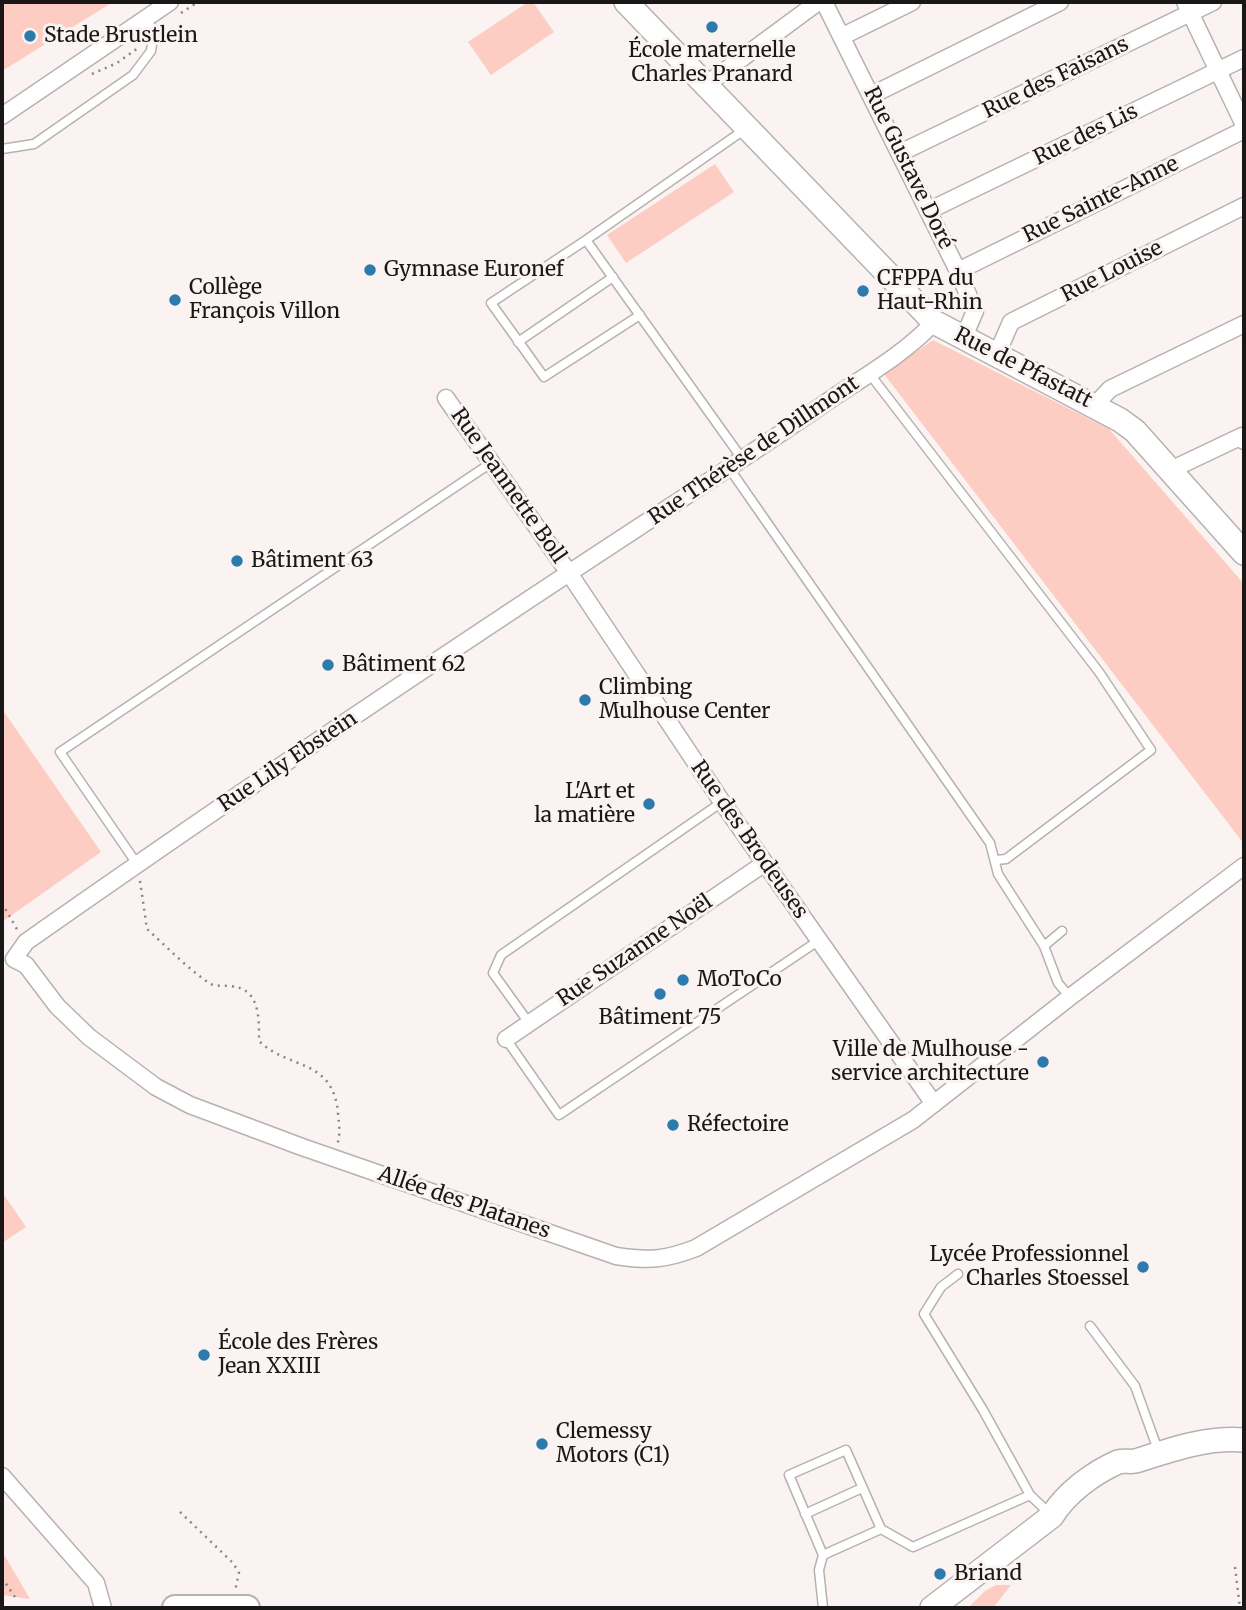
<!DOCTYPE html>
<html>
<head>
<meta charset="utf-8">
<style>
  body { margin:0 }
  #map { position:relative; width:1246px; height:1610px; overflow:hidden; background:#faf3f2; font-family:Merriweather,serif }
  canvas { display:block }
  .frame { position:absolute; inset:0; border:4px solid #191717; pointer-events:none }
</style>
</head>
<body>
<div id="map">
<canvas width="1246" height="1610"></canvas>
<div class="frame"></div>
</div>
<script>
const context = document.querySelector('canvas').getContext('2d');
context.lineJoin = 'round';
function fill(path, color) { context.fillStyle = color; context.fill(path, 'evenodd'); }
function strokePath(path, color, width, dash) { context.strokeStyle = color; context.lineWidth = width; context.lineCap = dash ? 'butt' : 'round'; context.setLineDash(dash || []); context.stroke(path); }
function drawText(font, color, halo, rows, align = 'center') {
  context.font = font + ' Merriweather,serif'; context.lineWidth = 6; context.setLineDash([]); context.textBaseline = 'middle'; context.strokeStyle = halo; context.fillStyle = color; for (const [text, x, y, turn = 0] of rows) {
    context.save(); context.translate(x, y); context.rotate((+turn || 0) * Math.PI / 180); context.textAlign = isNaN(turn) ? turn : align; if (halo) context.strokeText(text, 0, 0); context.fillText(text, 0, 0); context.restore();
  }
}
const green = new Path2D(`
  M2 2H113L2 71Z
  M528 2H533L554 32 491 75 468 42Z
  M715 164 734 192 626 263 607 235Z
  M933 340 1109 429 1244 584V844L884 374Z
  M2 709 101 852 2 922Z
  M2 1192 26 1227 2 1243Z
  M2 1551 30 1599 2 1595Z
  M996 1585H1011L993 1608H968L985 1591Z`);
const path = new Path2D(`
  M181 13 198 2
  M92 74 117 63 138 48
  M140 881 147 929C167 947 187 968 209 983 215 987 223 985 230 986 260 988 259 1017 259 1041 289 1070 333 1058 338 1113 339 1125 341 1133 337 1145
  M2 903 18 931
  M180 1512 233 1563 239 1573 235 1591
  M1235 1567 1240 1608
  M2 1578 15 1597`);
const lane = new Path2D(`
  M2 149 34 144 133 75 151 51 154 31 146 19
  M586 240 491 303 544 377 640 315
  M518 342 613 277
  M869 373 1099 672 1151 750 1006 859 996 860
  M743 460 586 240 744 130
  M729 468 990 843 998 874 1044 946 1058 983 1070 997
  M137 864 60 752 491 463
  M1044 946 1062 931
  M529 1023 493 973 501 955 722 802
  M506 1039 559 1115 818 941
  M958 1274 941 1287 924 1314 983 1410 1030 1495
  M1090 1326 1135 1386 1159 1453
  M846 1450 881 1529 823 1555 789 1475Z
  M805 1514 862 1488
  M881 1529 913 1547 1030 1495 1050 1514
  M823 1555 819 1570 823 1608`);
const street = new Path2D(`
  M824 2 958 271 975 311 964 337
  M1185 2 1244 125
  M843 36 912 2
  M707 84 818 2
  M872 95 1060 2
  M2 116 170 2
  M900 153 1213 2
  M928 211 1244 58
  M958 271 1244 130
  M997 354 1011 322 1244 206
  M446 398 569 573 722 802 934 1104
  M1095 405 1110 389 1244 324
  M1173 472 1179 466 1242 436 1244 441
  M14 959 26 965 57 1006 89 1037 156 1087 190 1105 302 1147 616 1256C649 1261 665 1260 696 1248L913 1120 1070 997 1244 866
  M14 959 26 942C228 800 433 662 639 527 706 483 772 440 837 395 869 374 909 350 934 322
  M506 1039 765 863
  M2 1476 96 1583 103 1608`);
const secondary = new Path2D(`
  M626 2 934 322 1120 420 1135 431 1244 553
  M932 1608 1052 1516C1066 1493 1093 1473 1118 1462 1125 1460 1132 1463 1139 1460 1173 1449 1208 1437 1244 1440`);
const primary = new Path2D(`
  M175 1608H247`);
const markers = [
  [712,27,7,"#2d7bad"],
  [30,36,7,"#2d7bad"],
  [370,270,7,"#2d7bad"],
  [863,291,7,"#2d7bad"],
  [175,300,7,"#2d7bad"],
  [237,561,7,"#2d7bad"],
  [328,665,7,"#2d7bad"],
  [585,700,7,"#2d7bad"],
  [649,804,7,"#2d7bad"],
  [683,980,7,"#2d7bad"],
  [660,994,7,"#2d7bad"],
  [1043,1062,7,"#2d7bad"],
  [673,1125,7,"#2d7bad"],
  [1143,1267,7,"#2d7bad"],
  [204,1355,7,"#2d7bad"],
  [542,1444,7,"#2d7bad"],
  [940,1574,7,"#2d7bad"]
];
const poiNames = [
  ["Stade Brustlein",44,36],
  ["École maternelle",712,51,"center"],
  ["Charles Pranard",712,75,"center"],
  ["Gymnase Euronef",384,270],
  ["CFPPA du",877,279],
  ["Haut-Rhin",877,303],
  ["Collège",189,288],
  ["François Villon",189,312],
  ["Bâtiment 63",251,561],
  ["Bâtiment 62",342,665],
  ["Climbing",599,688],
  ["Mulhouse Center",599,712],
  ["L'Art et",635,792,"right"],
  ["la matière",635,816,"right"],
  ["MoToCo",697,980],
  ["Bâtiment 75",660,1018,"center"],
  ["Ville de Mulhouse -",1029,1050,"right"],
  ["service architecture",1029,1074,"right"],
  ["Réfectoire",687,1125],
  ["Lycée Professionnel",1129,1255,"right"],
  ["Charles Stoessel",1129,1279,"right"],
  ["École des Frères",218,1343],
  ["Jean XXIII",218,1367],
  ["Clemessy",556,1432],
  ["Motors (C1)",556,1456],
  ["Briand",954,1574]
];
const streetNames = [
  ["Rue des Faisans",1056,78,-26],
  ["Rue des Lis",1086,135,-26],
  ["Rue Gustave Doré",908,168,64],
  ["Rue Sainte-Anne",1101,200,-26],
  ["Rue Louise",1112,272,-27],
  ["Rue de Pfastatt",1023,368,27],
  ["Rue Thérèse de Dillmont",754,451,-34],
  ["Rue Jeannette Boll",508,486,55],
  ["Rue Lily Ebstein",288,762,-34],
  ["Rue des Brodeuses",749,840,55],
  ["Rue Suzanne Noël",635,951,-34],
  ["Allée des Platanes",464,1203,19]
];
fill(green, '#fdccc2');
strokePath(lane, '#b7b1b0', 11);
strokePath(street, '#b7b1b0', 19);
strokePath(secondary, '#b7b1b0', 26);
strokePath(primary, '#b7b1b0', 28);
strokePath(path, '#8a8585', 2.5, [2, 5]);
strokePath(lane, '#fff', 8);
strokePath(street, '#fff', 16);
strokePath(secondary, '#fff', 23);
strokePath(primary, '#fff', 24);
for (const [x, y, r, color] of markers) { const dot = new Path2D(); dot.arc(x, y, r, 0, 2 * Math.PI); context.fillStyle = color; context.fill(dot); strokePath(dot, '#faf3f2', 2.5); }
drawText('21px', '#191717', '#faf3f2', poiNames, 'left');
drawText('21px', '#191717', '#faf3f2', streetNames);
</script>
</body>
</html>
